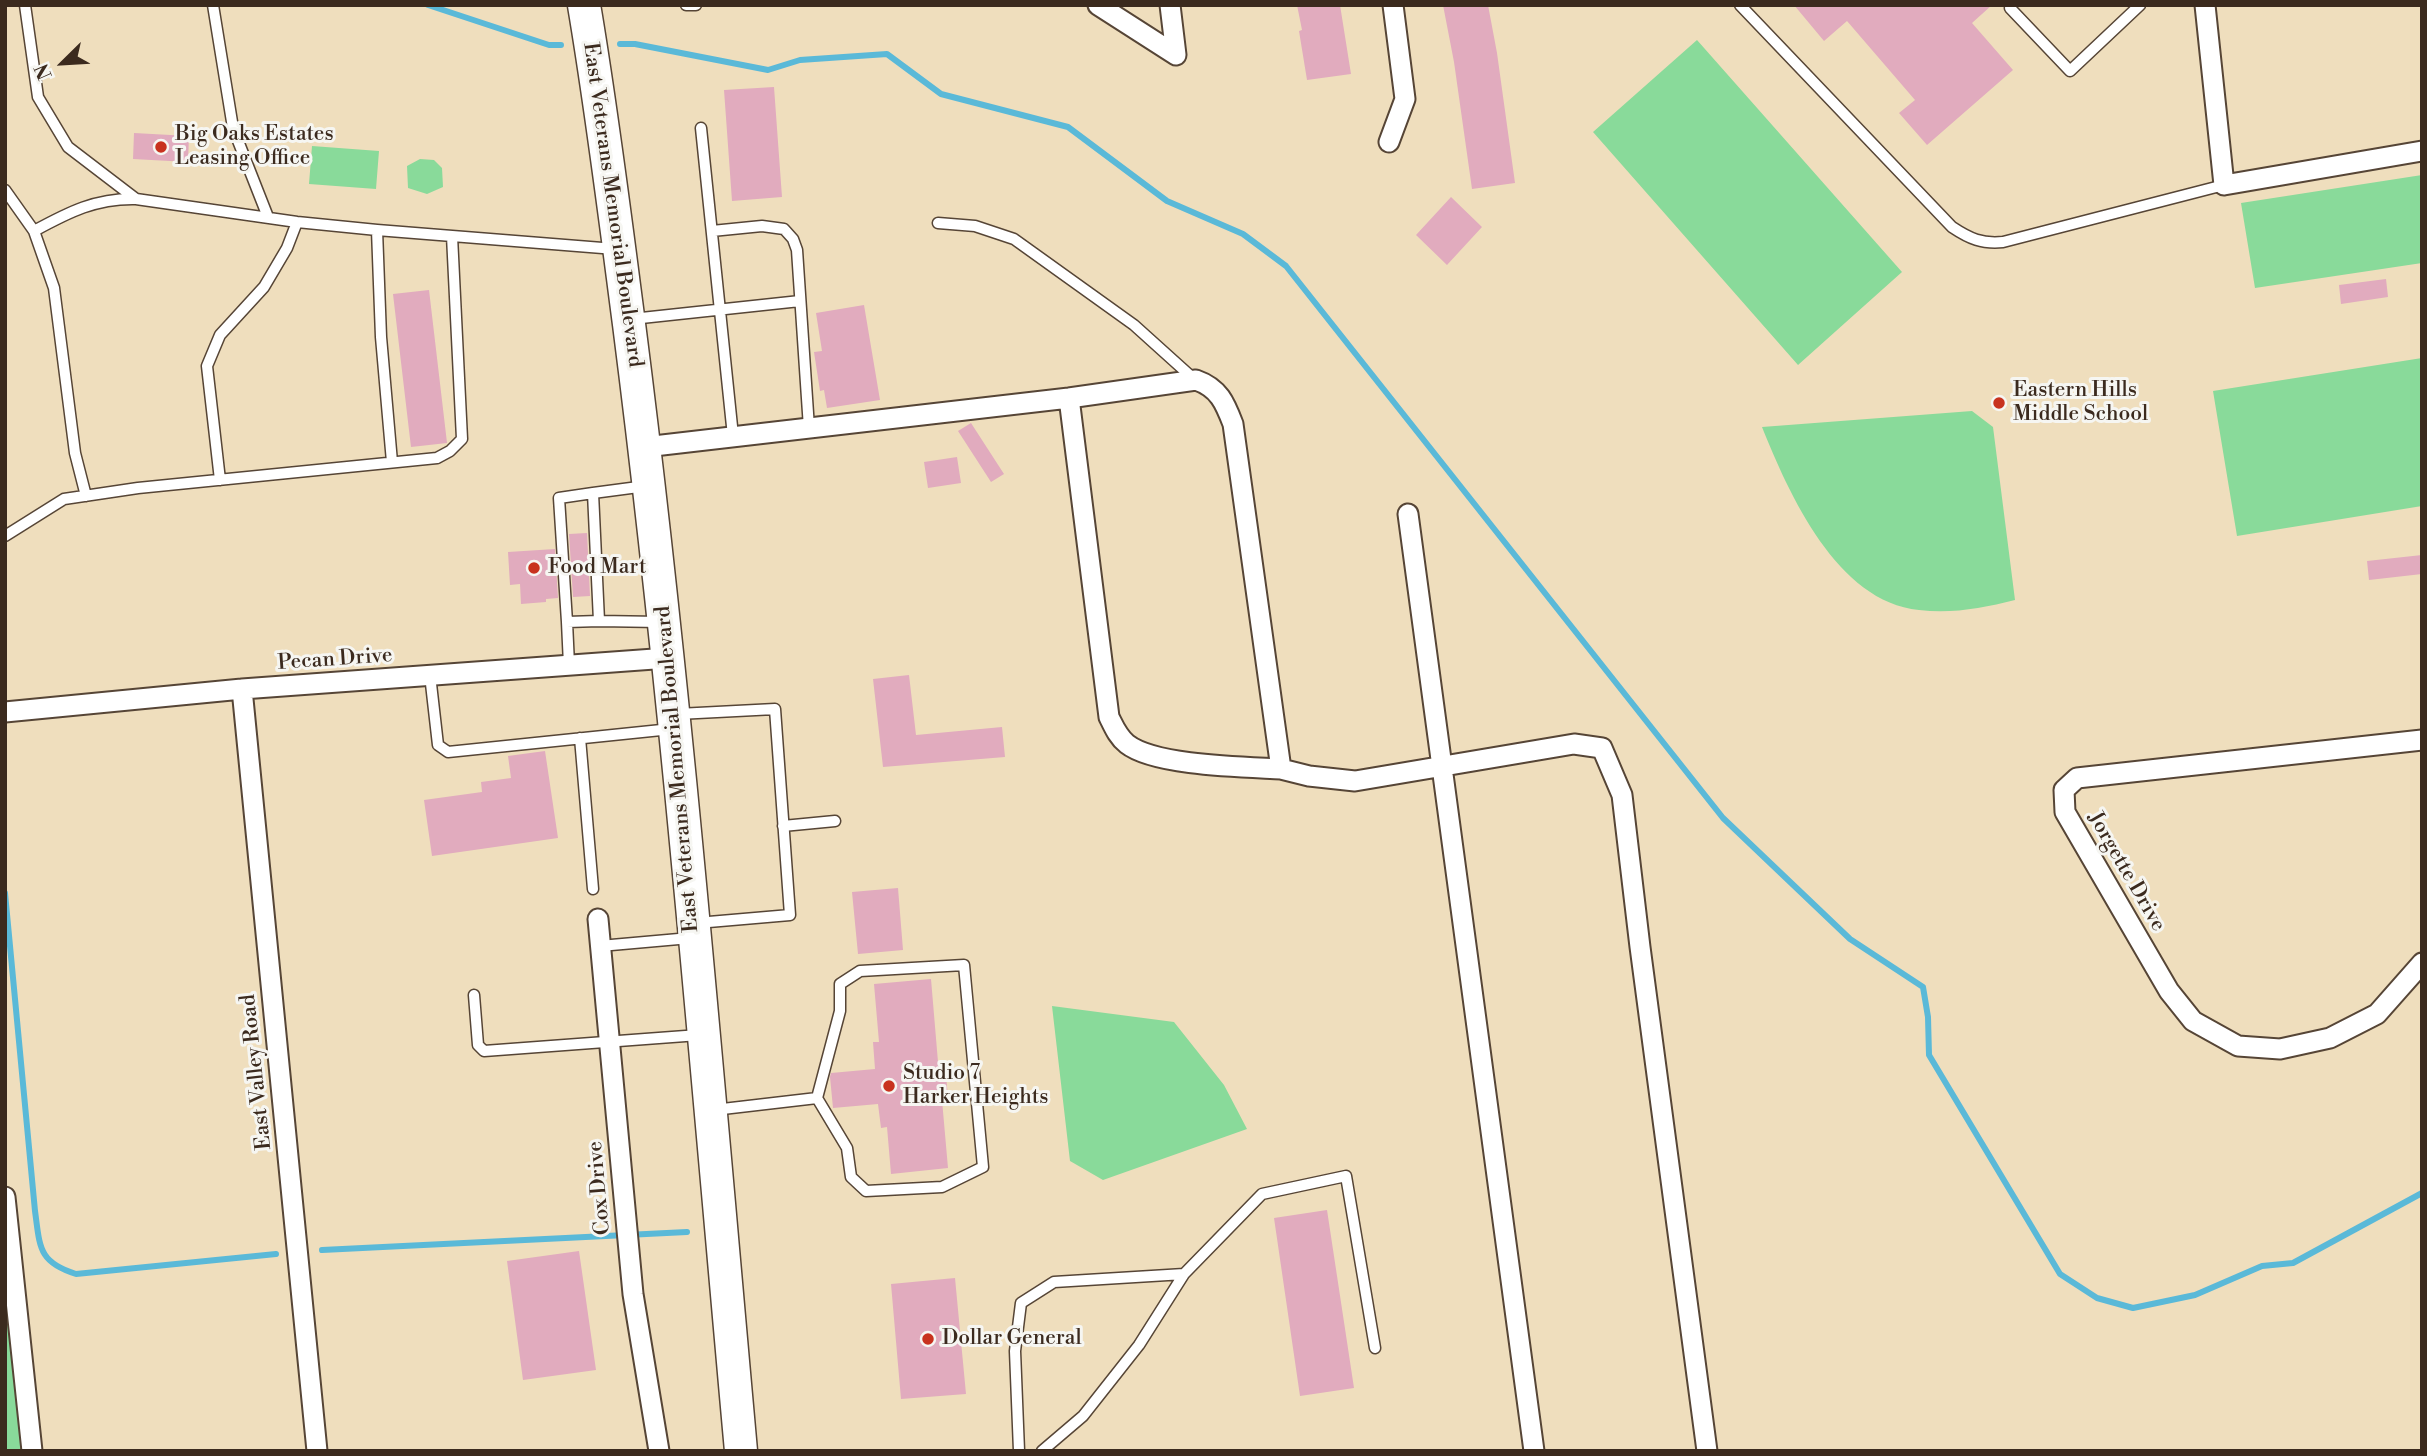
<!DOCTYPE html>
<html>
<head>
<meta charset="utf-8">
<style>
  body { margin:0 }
  #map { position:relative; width:2427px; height:1456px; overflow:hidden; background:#efdebd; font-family:"Libre Bodoni",serif }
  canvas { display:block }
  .frame { position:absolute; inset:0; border:7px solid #3b2a1e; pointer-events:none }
  .north { position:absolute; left:28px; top:28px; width:70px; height:70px; -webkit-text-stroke:5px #f6f6f2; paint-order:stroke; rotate:246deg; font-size:19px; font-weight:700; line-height:28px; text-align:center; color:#3b2a1e }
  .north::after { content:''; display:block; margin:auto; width:24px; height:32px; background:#3b2a1e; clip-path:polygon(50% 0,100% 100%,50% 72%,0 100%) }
</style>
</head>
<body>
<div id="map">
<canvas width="2427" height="1456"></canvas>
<div class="frame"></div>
<div class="north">N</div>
</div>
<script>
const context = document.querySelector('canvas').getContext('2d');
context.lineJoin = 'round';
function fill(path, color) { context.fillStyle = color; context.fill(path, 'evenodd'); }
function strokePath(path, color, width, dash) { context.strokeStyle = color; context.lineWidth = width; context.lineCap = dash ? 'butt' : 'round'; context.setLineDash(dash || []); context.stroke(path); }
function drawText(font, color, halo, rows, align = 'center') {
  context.font = font + ' "Libre Bodoni",serif'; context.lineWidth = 6; context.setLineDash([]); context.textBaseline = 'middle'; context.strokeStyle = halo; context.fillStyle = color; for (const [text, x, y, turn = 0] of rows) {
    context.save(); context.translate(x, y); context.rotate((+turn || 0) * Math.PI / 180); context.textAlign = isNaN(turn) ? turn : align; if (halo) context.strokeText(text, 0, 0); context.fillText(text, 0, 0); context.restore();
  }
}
const green = new Path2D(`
  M1697 40 1902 272 1798 365 1593 132Z
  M312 146 379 151 376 189 309 184Z
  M420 159 434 160 442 168 443 187 427 194 408 188 407 166Z
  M2422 175V263L2255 288 2241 203Z
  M2422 358V506L2237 536 2213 391Z
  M1972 411 1993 427 2015 600C1983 608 1952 614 1919 610 1837 602 1789 494 1762 427Z
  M1052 1006 1174 1022 1224 1085 1247 1129 1103 1180 1070 1161Z
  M5 1297 22 1451H5Z`);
const stream = new Path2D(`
  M428 5 549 45H561
  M620 44H635L768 70 800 60 887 54 941 94 1068 127 1167 201 1243 234 1286 266 1723 818 1850 939 1923 987 1928 1017 1929 1055 2060 1274 2097 1298 2133 1308 2195 1295 2262 1266 2293 1263 2422 1193
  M5 893 35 1211C40 1247 38 1262 76 1274L276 1254
  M322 1250 687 1232`);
const building = new Path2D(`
  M1297 5H1340L1351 74 1307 80 1299 31 1302 30Z
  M1443 5H1488L1497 53 1515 183 1472 189 1454 62Z
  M1794 5H1992L1972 23 2013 70 1927 145 1899 113 1915 100 1847 21 1824 41Z
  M774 87 782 197 732 201 724 90Z
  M134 133 189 136 188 162 133 159Z
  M1451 197 1482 227 1447 265 1416 235Z
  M2386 279 2388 297 2341 304 2339 285Z
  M429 290 447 443 411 447 393 294Z
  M864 305 880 400 827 408 824 390 820 391 814 352 822 351 816 313Z
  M971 423 1004 474 991 482 958 431Z
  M957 457 961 483 928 488 924 462Z
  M587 533 590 596 573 597 569 534Z
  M555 549 558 598 546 599V602L521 604 520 584 510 585 508 552Z
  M2422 555V574L2369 580 2367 561Z
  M909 675 916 735 1002 727 1005 757 883 767 873 679Z
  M545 751 558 838 432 856 424 800 482 792 481 782 511 778 508 756Z
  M898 888 903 950 858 954 852 892Z
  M931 979 938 1062 945 1061 948 1099 942 1100 948 1168 891 1174 887 1127 881 1128 878 1104 833 1108 830 1077 831 1073 875 1069 873 1042H879L874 984Z
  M1327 1210 1354 1388 1300 1396 1274 1218Z
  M579 1251 596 1370 523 1380 507 1261Z
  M955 1278 966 1394 901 1399 891 1284Z`);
const service = new Path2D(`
  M25 5 38 97 68 147 136 199
  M213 5 233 128 268 217
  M686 5H696
  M1740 5 1952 227C1970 239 1982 244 2003 242L2224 185
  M2010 8 2070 71 2140 5
  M701 128 733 436
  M5 190 34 231 54 288 75 453 86 496
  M938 223 975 226 1014 239 1134 325 1195 380
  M377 230 381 337 392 462
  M34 231C69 212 96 198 136 199L297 222 377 230 615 249
  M712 231 762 226 784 229 793 239 797 250 809 428
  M632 319 800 301
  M220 480 207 366 220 335 264 287 287 248 297 222
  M646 486 593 493 599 621 660 622
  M593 493 559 498 567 622 599 621
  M5 536 64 499 138 488 437 458 450 451 462 439 452 236
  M567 622 569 665
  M430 675 438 745 448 752 671 729
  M678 714 775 709 790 915 697 923
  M580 738 593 889
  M783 826 835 821
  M600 946 690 938
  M474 995 478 1045 484 1051 699 1035
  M714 1110 817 1098 840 1011V984L860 971 964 965 983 1167 942 1187 866 1191 851 1177 847 1148 817 1098
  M1184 1274 1262 1194 1346 1176 1375 1348
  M1019 1451 1015 1351 1021 1303 1054 1282 1184 1274 1139 1345 1083 1416 1042 1451`);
const minor = new Path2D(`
  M1098 5 1176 55 1170 5
  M2205 5 2224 185 2422 151
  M1389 142 1405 99 1393 5
  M1069 398 1109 717C1114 727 1118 737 1127 744 1155 766 1245 767 1281 769
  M645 447 1069 398 1196 380C1219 388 1225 403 1233 424L1281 769 1309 776 1355 781 1574 744 1602 748 1622 795 1640 947 1707 1451
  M1408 514 1534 1451
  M242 689 317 1451
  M5 712 242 689 668 658
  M2422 740 2077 778 2064 790 2065 812 2169 991 2193 1021 2238 1046 2280 1049 2330 1038 2377 1014 2422 963
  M598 919 633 1294 659 1451
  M5 1197 32 1451`);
const primary = new Path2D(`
  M584 5C602 111 615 217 629 324 677 698 707 1075 741 1451`);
const markers = [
  [161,147,7,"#c8321e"],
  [1999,403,7,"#c8321e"],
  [534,568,7,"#c8321e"],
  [889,1086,7,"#c8321e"],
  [928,1339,7,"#c8321e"]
];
const poiNames = [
  ["Big Oaks Estates",175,135],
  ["Leasing Office",175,159],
  ["Eastern Hills",2013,391],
  ["Middle School",2013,415],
  ["Food Mart",548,568],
  ["Studio 7",903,1074],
  ["Harker Heights",903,1098],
  ["Dollar General",942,1339]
];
const streetNames = [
  ["East Veterans Memorial Boulevard",612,205,82],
  ["Pecan Drive",335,660,-4],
  ["East Veterans Memorial Boulevard",678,769,-95],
  ["Jorgette Drive",2126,872,60],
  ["East Valley Road",257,1072,-96],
  ["Cox Drive",600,1188,-95]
];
fill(green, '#89da9a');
strokePath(stream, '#5ab9d8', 6);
fill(building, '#e1abbe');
strokePath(service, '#564536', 13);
strokePath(minor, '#564536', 23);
strokePath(primary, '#564536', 35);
strokePath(service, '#fff', 10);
strokePath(minor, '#fff', 19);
strokePath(primary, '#fff', 32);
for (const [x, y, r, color] of markers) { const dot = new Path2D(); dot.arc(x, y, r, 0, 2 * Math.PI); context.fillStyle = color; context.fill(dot); strokePath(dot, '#f6f6f2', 2.5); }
drawText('21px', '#3b2a1e', '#f6f6f2', poiNames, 'left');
drawText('21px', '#3b2a1e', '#f6f6f2', streetNames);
</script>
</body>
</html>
